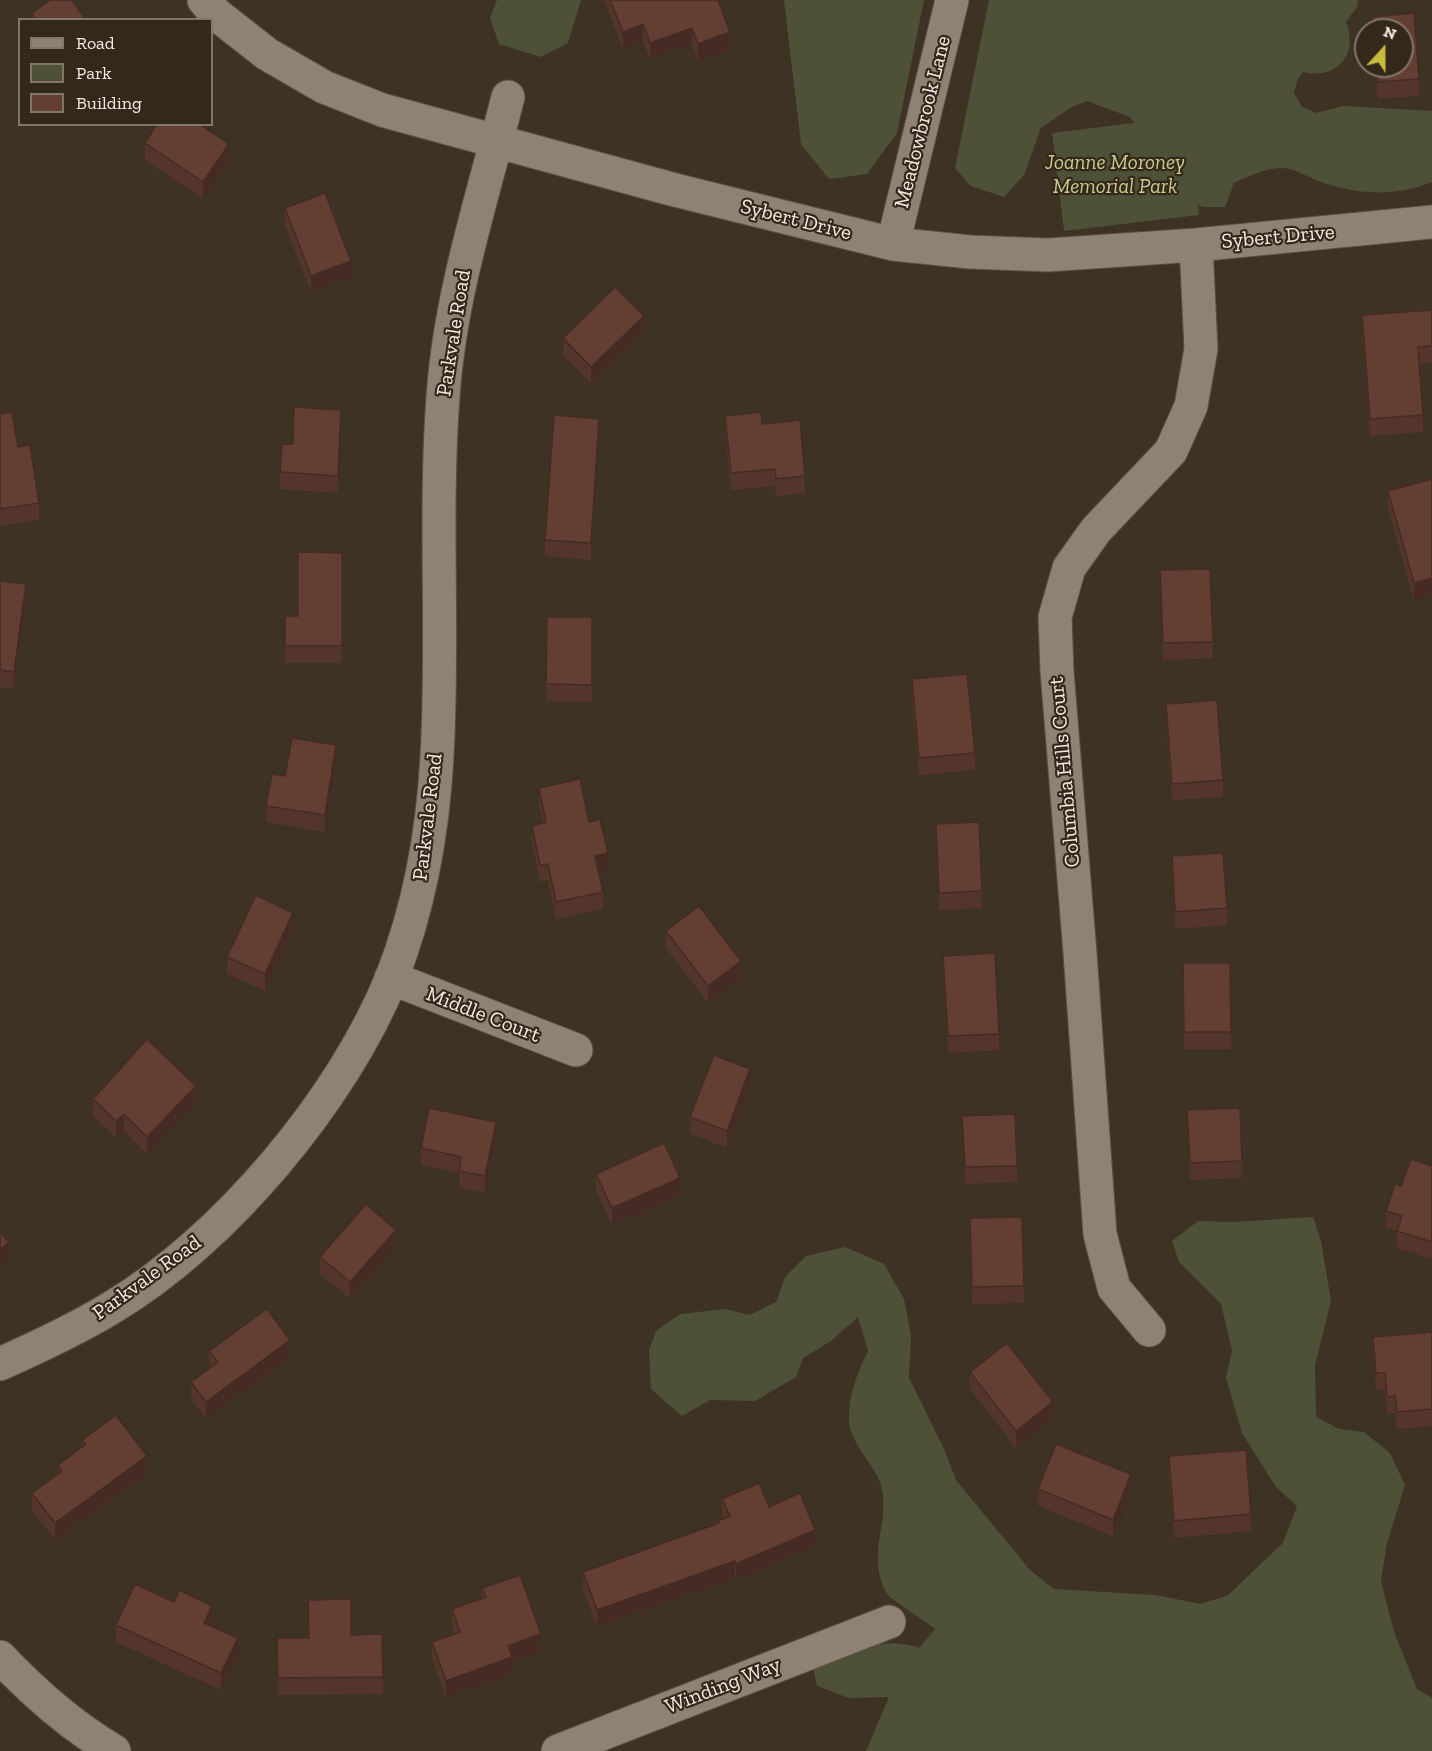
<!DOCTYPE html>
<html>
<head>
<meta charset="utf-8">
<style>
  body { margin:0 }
  #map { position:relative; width:1432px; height:1751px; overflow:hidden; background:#3e3225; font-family:"Zilla Slab",serif }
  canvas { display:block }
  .legend { position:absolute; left:18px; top:18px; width:195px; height:108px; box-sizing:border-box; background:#34281b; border:2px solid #80766b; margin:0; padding:8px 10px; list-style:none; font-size:18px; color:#f3ebe3 }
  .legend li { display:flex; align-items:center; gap:12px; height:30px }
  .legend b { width:30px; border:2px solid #80766b }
  .north { position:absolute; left:1354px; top:18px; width:60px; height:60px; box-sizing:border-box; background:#34281b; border:2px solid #80766b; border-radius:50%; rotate:21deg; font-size:16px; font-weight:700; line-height:24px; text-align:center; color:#f3ebe3 }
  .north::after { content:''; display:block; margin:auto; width:21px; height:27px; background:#c7bb3b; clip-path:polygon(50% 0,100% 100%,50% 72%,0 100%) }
</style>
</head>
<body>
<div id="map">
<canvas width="1432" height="1751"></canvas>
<ul class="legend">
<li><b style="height:8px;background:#908273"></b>Road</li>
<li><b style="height:16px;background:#4e5037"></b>Park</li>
<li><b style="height:16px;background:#623e33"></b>Building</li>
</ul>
<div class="north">N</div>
</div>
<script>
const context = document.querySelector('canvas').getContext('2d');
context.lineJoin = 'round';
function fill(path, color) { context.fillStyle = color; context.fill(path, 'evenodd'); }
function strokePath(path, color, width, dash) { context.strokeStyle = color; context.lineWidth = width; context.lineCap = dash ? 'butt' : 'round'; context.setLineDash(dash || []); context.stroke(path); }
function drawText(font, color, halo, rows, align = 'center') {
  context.font = font + ' "Zilla Slab",serif'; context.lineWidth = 4.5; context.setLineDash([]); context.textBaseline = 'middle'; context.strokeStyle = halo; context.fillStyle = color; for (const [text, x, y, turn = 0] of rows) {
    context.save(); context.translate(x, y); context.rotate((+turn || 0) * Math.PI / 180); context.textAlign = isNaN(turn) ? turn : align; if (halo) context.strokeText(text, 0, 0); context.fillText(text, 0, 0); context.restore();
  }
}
const green = new Path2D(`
  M497 0H581L568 43 541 57 499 44 490 18Z
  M784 0H924L897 133 867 174 829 179 801 144Z
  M989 0H1358L1357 7 1346 22C1359 55 1337 80 1303 72L1297 81 1294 93 1302 107 1316 113 1343 106 1432 111V182C1398 196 1362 195 1327 184 1313 180 1297 169 1283 168 1265 168 1249 176 1234 183L1225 207H1202L1198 204 1199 215 1064 231 1052 133 1134 123 1130 117 1087 101 1070 108 1041 128 1024 175 1004 197 971 186 955 168Z
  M1313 1217 1321 1241 1331 1301 1315 1365 1316 1417 1339 1429 1364 1432 1390 1453 1405 1485 1387 1543 1381 1581 1394 1632 1417 1689 1432 1698V1751H866L889 1697 849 1698 817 1686 813 1666C844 1651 885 1635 919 1648L935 1629C927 1622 890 1599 887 1594 864 1552 893 1521 880 1482 873 1464 849 1440 849 1421 848 1395 857 1374 868 1351L858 1317 831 1341 803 1358 796 1377 755 1401 710 1400 682 1416 651 1389 649 1350 656 1331 680 1314 725 1309 750 1315 776 1302 785 1277 806 1256 845 1247 884 1264 904 1299 911 1336 909 1378 945 1451 956 1480 1030 1570 1054 1589 1156 1595 1200 1604 1227 1596 1283 1543 1297 1506 1276 1487 1242 1433 1226 1378 1232 1350 1221 1304 1179 1262 1172 1241 1198 1221 1233 1222Z`);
const minor = new Path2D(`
  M204 0 216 14 267 54 324 87 382 110 675 190 893 244 970 252 1048 255 1196 245 1432 222
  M893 244 952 0
  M391 978 576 1050
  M1149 1330 1114 1288 1100 1234 1080 953 1057 671 1055 617 1069 568 1096 530 1171 451 1191 406 1201 349 1196 245
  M0 1364C38 1347 75 1330 111 1308 224 1241 343 1099 392 977 419 908 433 830 437 756 444 636 434 516 443 397 450 294 483 196 508 97
  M0 1657C35 1694 70 1725 114 1751
  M558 1751 889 1622`);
const wall = new Path2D(`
  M604 0H718L730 49 698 61 692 44 650 60 643 41 623 49Z
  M32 13 86 20H32Z
  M1414 13 1419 79V96L1378 99 1375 66H1402V30H1372V17Z
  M145 143 229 161 203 199 145 160Z
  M285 208 351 278 311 293 285 225Z
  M1432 310V363L1419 364 1423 415V432L1370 436 1362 332V315Z
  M644 332 591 384 563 355V338Z
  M0 414 18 447 39 503V520L0 526Z
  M725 416 762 424 805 476V493L776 496 775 486 731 490 725 432Z
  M341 427 338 493 280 489V472L293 444Z
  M599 435 591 560 545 556V540Z
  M1432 479V595L1414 600 1388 508V491Z
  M342 553V663H285V616H298Z
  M1160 570 1213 642V658L1163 660Z
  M0 581 26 601 14 689 0 687Z
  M547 617H592V702L546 701Z
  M912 679 975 753V770L919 775 912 696Z
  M1166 704 1223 780V797L1172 800 1166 721Z
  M336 762 325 832 266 822V806L285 776Z
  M539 788 589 822 608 870 599 872 603 892V909L556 919 548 880 540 882 532 842V826L543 823 539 805Z
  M936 824 982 891V908L939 910Z
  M1172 856 1227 908V925L1175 929 1172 873Z
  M293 930 265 991 227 974V957Z
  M666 931 741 978 708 1003 666 948Z
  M943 956 999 1034V1050L948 1053Z
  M1183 963H1230L1231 1049H1184Z
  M750 1085 727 1148 690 1134V1117Z
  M93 1099 196 1103 147 1154 124 1131 116 1138 93 1116Z
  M1187 1110 1242 1161V1178L1190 1180Z
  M962 1116 1017 1166V1182L965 1184Z
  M496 1139 485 1193 459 1187V1173L421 1165V1148Z
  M1432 1166V1259L1397 1248V1231L1386 1228V1211L1401 1186Z
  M596 1174 680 1194 612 1225 596 1190Z
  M970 1218 1024 1286V1303L972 1304Z
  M396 1247 350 1299 320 1274V1257Z
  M1432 1332V1426L1397 1429 1395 1413H1387L1385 1390H1376L1373 1354V1337Z
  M209 1351 290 1357 206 1419 191 1399V1382L210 1368Z
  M970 1372 1053 1419 1016 1448 970 1389Z
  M82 1440 147 1473 55 1540 32 1510V1493L58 1474V1465L82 1447Z
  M1169 1456 1251 1514V1531L1174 1538 1169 1473Z
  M1038 1489 1131 1491 1113 1536 1038 1506Z
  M722 1499 769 1507 815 1546 736 1580 735 1578 597 1627 583 1589V1572L718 1524V1521L723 1519 722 1516Z
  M482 1588 541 1651 512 1662V1674L446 1698 432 1659V1642L455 1634 452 1626V1609L482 1598Z
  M212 1623 211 1626 238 1655 221 1690 116 1642V1625Z
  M382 1634 383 1694 278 1695 277 1638H308Z`);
const shadedWall = new Path2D(`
  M643 24V41L623 49V32Z
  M692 28V44L650 60V43Z
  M730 32V49L698 61V44Z
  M229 144V161L203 199V182Z
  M351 261V278L311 293V276Z
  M644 316V332L591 384V367Z
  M341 410V427L338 493V476Z
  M599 419V435L591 560V543Z
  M1432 578V595L1414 600V583Z
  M26 584V601L14 689V672Z
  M336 745V762L325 832V815Z
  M608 853V870L595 873V856Z
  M293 913V930L265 991V974Z
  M741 961V978L708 1003V986Z
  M750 1069V1085L727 1148V1131Z
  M196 1086V1103L147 1154V1137Z
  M124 1114V1131L116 1138V1121Z
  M496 1122V1139L485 1193V1176Z
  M680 1178V1194L612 1225V1208Z
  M396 1230V1247L350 1299V1282Z
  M9 1242V1259L0 1266V1250Z
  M290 1340V1357L206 1419V1402Z
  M1053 1402V1419L1016 1448V1431Z
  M147 1456V1473L55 1540V1523Z
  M1131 1474V1491L1113 1536V1520Z
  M815 1530V1546L736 1580V1564Z
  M735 1561V1578L597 1627V1610Z
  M212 1606V1623L204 1639V1623Z
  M541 1634V1651L512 1662V1674L446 1698V1681L508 1646Z
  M238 1638V1655L221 1690V1673Z`);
const building = new Path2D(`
  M50 0H72L86 20H37L32 13Z
  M610 0H718L730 32 698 44 692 28 650 43 643 24 623 32Z
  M1414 13 1419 79 1378 82 1376 66H1402V30H1373L1372 17Z
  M157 124H199L229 144 203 182 145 143Z
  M325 193 351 261 311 276 285 208Z
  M615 287 644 316 591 367 563 338Z
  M1432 310V346L1418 347 1423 415 1370 419 1362 315Z
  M294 407 341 410 338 476 280 472 282 444H293Z
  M12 412 18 447 30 445 39 503 0 509V414Z
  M761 412 762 424 800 420 805 476 776 479 775 469 731 473 725 416Z
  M554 415 599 419 591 543 545 540Z
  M1432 479V578L1414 583 1388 491Z
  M298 552 342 553V646H285V616H298Z
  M1210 569 1213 642 1163 643 1160 570Z
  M0 581 26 584 14 672 0 670Z
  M547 617H592V685L546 684Z
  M967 674 975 753 919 758 912 679Z
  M1217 700 1223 780 1172 784 1166 704Z
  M292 738 336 745 325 815 266 806 272 774 285 776Z
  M580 779 589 822 600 819 608 853 595 856 603 892 556 902 548 864 540 865 532 826 546 822 539 788Z
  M979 822 982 891 939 893 936 824Z
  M1223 853 1227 908 1175 912 1172 856Z
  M256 895 293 913 265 974 227 957Z
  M699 906 741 961 708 986 666 931Z
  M995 953 999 1034 948 1036 943 956Z
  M1183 963H1230L1231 1032H1184Z
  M147 1039 196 1086 147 1137 124 1114 116 1121 93 1099Z
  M714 1055 750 1069 727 1131 690 1117Z
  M429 1108 496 1122 485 1176 459 1171 461 1157 421 1148Z
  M1240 1108 1242 1161 1190 1163 1187 1110Z
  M1015 1114 1017 1166 965 1167 962 1116Z
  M664 1143 680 1178 612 1208 596 1174Z
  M1411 1159 1432 1166V1242L1397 1231 1402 1216 1386 1211 1395 1184 1401 1186Z
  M366 1204 396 1230 350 1282 320 1257Z
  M1022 1217 1024 1286 972 1287 970 1218Z
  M0 1232 9 1242 0 1250Z
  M267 1309 290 1340 206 1402 191 1382 218 1362 209 1351Z
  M1432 1332V1409L1397 1412 1395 1396 1387 1397 1385 1373H1376L1373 1337Z
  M1007 1343 1053 1402 1016 1431 970 1372Z
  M116 1415 147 1456 55 1523 32 1493 62 1471 58 1465 86 1444 82 1440Z
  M1056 1444 1131 1474 1113 1520 1038 1489Z
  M1246 1450 1251 1514 1174 1521 1169 1456Z
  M759 1483 769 1507 800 1493 815 1530 736 1564 735 1561 597 1610 583 1572 719 1523 718 1521 730 1516 722 1499Z
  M520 1575 541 1634 508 1646 512 1657 446 1681 432 1642 460 1632 452 1609 486 1597 482 1588Z
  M135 1584 174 1602 179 1590 212 1606 204 1623 238 1638 221 1673 116 1625Z
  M351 1599V1635L382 1634 383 1677 278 1678 277 1638H309L308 1600Z`);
const streetNames = [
  ["Meadowbrook Lane",923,122,-76],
  ["Sybert Drive",796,220,14],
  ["Sybert Drive",1278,237,-5],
  ["Parkvale Road",454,333,-81],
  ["Columbia Hills Court",1065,772,-95],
  ["Parkvale Road",428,817,-83],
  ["Middle Court",483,1015,21],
  ["Parkvale Road",147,1278,-36],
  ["Winding Way",723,1686,-21]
];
const parkNames = [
  ["Joanne Moroney",1115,163],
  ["Memorial Park",1115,187]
];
fill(green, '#4e5037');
strokePath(minor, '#5b5045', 35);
strokePath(minor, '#908273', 33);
fill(wall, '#54352c');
fill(shadedWall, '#452b24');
fill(building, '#623e33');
strokePath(building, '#452b24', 1.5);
drawText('21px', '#f3ebe3', '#34281b', streetNames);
drawText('italic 21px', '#c7cc8c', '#34281b', parkNames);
</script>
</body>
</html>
